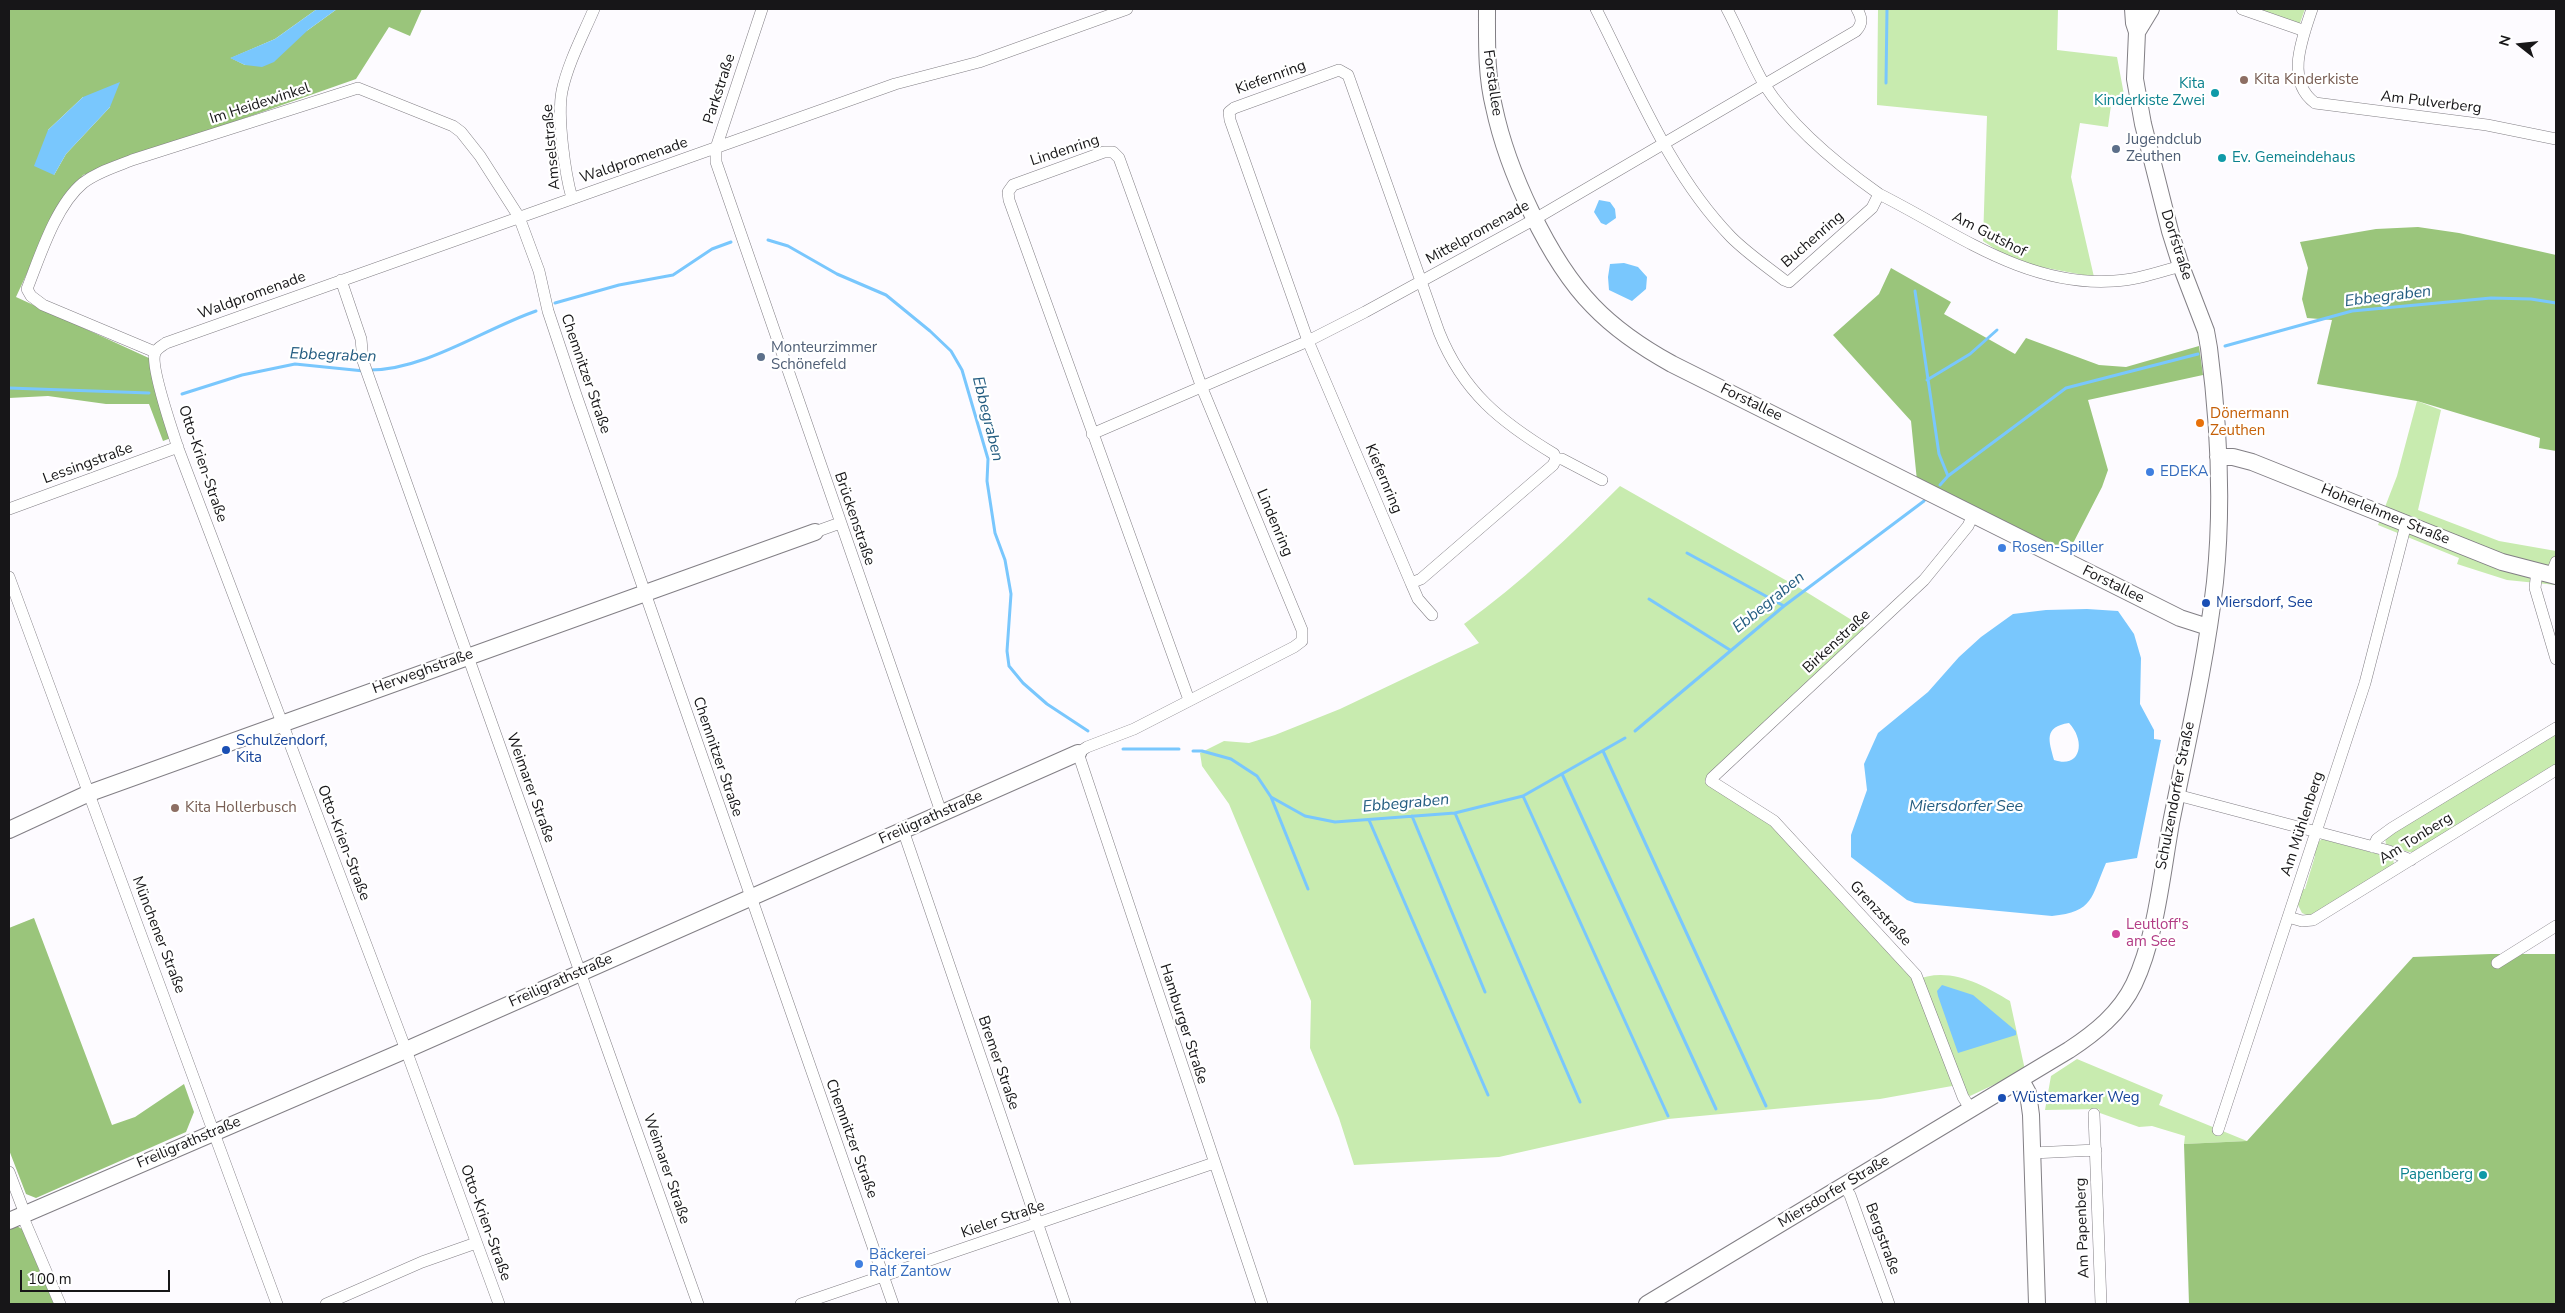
<!DOCTYPE html>
<html>
<head>
<meta charset="utf-8">
<style>
  body { margin:0 }
  #map { position:relative; width:2565px; height:1313px; overflow:hidden; background:#fdfbff; font-family:"Nunito Sans",sans-serif }
  canvas { display:block }
  .frame { position:absolute; inset:0; border:10px solid #171618; pointer-events:none }
  .north { position:absolute; left:2495px; top:20px; width:50px; height:50px; -webkit-text-stroke:4px #fff; paint-order:stroke; rotate:286deg; font-size:14px; font-weight:700; line-height:20px; text-align:center; color:#171618 }
  .north::after { content:''; display:block; margin:auto; width:18px; height:22px; background:#171618; clip-path:polygon(50% 0,100% 100%,50% 72%,0 100%) }
  .scale { position:absolute; left:20px; top:1270px; width:150px; height:22px; box-sizing:border-box; border:2px solid #171618; border-top:0; padding-left:6px; font-size:15px; line-height:18px; white-space:nowrap; color:#171618; -webkit-text-stroke:4px #fff; paint-order:stroke }
</style>
</head>
<body>
<div id="map">
<canvas width="2565" height="1313"></canvas>
<div class="frame"></div>
<div class="north">N</div>
<div class="scale">100 m</div>
</div>
<script>
const context = document.querySelector('canvas').getContext('2d');
context.lineJoin = 'round';
function fill(path, color) { context.fillStyle = color; context.fill(path, 'evenodd'); }
function strokePath(path, color, width, dash) { context.strokeStyle = color; context.lineWidth = width; context.lineCap = dash ? 'butt' : 'round'; context.setLineDash(dash || []); context.stroke(path); }
function drawText(font, color, halo, rows, align = 'center') {
  context.font = font + ' "Nunito Sans",sans-serif'; context.lineWidth = 4.5; context.setLineDash([]); context.textBaseline = 'middle'; context.strokeStyle = halo; context.fillStyle = color; for (const [text, x, y, turn = 0] of rows) {
    context.save(); context.translate(x, y); context.rotate((+turn || 0) * Math.PI / 180); context.textAlign = isNaN(turn) ? turn : align; if (halo) context.strokeText(text, 0, 0); context.fillText(text, 0, 0); context.restore();
  }
}
const green = new Path2D(`
  M1878 9H2058L2057 50 2117 57 2125 100 2112 98 2108 127 2080 123 2071 177 2094 277 2036 266 2006 256 1983 241 1987 116 1877 105Z
  M2253 9H2305L2300 23 2296 24Z
  M2417 401 2441 410 2418 510 2499 541 2556 551V585L2507 580 2457 564 2459 558 2378 525 2397 476Z
  M1620 486 1803 590 1868 630 1705 779 1713 787 1772 823 1914 981C1947 965 1982 984 2010 1001L2025 1070 1970 1096 1952 1086 1880 1099 1668 1119 1499 1157 1354 1165 1339 1118 1310 1048 1311 1001 1229 804 1202 766 1200 753 1224 741 1249 743 1275 735 1340 709 1479 643 1464 624C1521 583 1571 535 1620 486Z
  M2556 731V767L2415 852H2409L2386 845 2385 837Z
  M2322 839 2393 858 2394 865 2309 916 2302 913 2298 905 2301 889H2305L2315 856 2313 853 2317 843Z
  M2077 1059 2163 1095 2159 1105 2247 1141 2184 1144 2185 1136 2152 1126 2139 1127 2100 1113 2099 1109 2045 1110 2051 1076Z`);
const forest = new Path2D(`
  M9 9H317L275 39 231 58 245 65 308 30 337 9H422L410 36 389 27 356 79 83 175 51 221 16 297 151 359 171 438 163 441 149 404H106L48 396 9 398ZM83 97 110 107 66 154 54 175 48 130Z
  M2418 227 2459 233 2556 255V451L2539 448 2540 438 2417 401 2317 384 2332 320 2307 318 2302 299 2308 268 2300 242 2376 229Z
  M1891 268 1951 302 1944 314 2015 354 2026 338 2099 365 2126 367 2199 346 2203 375 2088 400 2108 470 2102 487 2068 553 1917 481 1911 421 1833 335 1879 294Z
  M34 918 112 1125 135 1117 184 1084 194 1112 186 1132 36 1198 26 1194 9 1150V928Z
  M2491 954H2556V1304H2189L2184 1144 2247 1141 2413 957Z
  M15 1225 22 1229 54 1304H9V1227Z`);
const water = new Path2D(`
  M317 9H337L308 30 274 62 262 67 245 65 230 58 275 39Z
  M120 82 110 107 66 154 54 175 34 166 48 130 65 114 83 97Z
  M1599 200 1610 202 1615 209 1616 218 1606 225 1601 223 1594 212Z
  M1624 263 1638 267 1647 277 1646 289 1632 301 1609 290 1608 277 1610 264Z
  M2087 609 2118 611 2134 634 2141 658 2140 704 2154 730V739L2161 740 2137 858 2106 863C2091 897 2094 912 2052 916L1915 903 1907 900 1851 857V835L1867 790 1864 764 1878 733 1928 692 1959 657 1981 637 2013 614 2046 610ZM2069 723C2086 741 2081 769 2054 760 2049 741 2043 727 2069 723Z
  M1942 985 1973 995 2016 1031V1035L1958 1053 1938 996 1937 991Z`);
const stream = new Path2D(`
  M1886 83 1887 9
  M768 240 788 246 837 274 886 295 930 331 951 351 962 370 988 459 987 481 995 533 1005 560 1011 594 1007 651 1009 666 1023 683 1047 704 1088 731
  M1915 291 1939 454 1948 476
  M555 303 619 285 673 275 712 249 731 242
  M2225 346 2352 311 2491 298 2531 299 2556 303
  M370 370C425 370 484 329 536 311
  M1927 380 1970 354 1997 330
  M9 388 149 393
  M182 394 242 375 295 364 364 371
  M1940 485 1948 476 2066 388 2198 354
  M1687 553 1784 606
  M1649 599 1730 650
  M1635 731 1784 606 1924 501
  M1123 749H1179
  M1193 751H1202L1231 759 1257 776 1271 797 1305 816 1335 822 1455 813 1523 796 1625 738
  M1603 751 1766 1106
  M1562 774 1716 1109
  M1523 796 1668 1116
  M1271 797 1308 889
  M1455 813 1580 1102
  M1412 816 1485 992
  M1369 820 1488 1095`);
const street = new Path2D(`
  M762 9 716 148V162L941 812
  M1596 9C1636 87 1669 173 1731 237 1747 253 1766 266 1784 280L1789 282 1872 208 1879 194C1838 165 1792 128 1764 84 1750 60 1740 33 1727 9
  M2242 9 2305 31
  M2312 9C2302 39 2285 81 2315 103L2487 125 2556 139
  M1339 70 1348 75 1439 332C1463 392 1501 422 1554 454L1556 459 1553 465 1421 579 1411 583 1308 341 1230 120 1229 112 1234 108Z
  M1879 194C1955 232 2025 287 2114 281 2137 280 2159 272 2181 266
  M572 198C565 174 557 116 562 91 568 63 583 35 594 9
  M341 280 361 339 363 361 698 1304
  M155 352 43 305 31 296 27 289C40 256 56 205 83 183 97 172 115 167 132 160L358 88 453 126 461 132 480 156 519 217 539 271 548 311 576 395 893 1304
  M1092 434 1308 341 1365 312 1535 219 1856 31C1863 23 1862 18 1857 9
  M1556 459H1562L1602 480
  M9 509 178 447
  M815 532 840 523
  M2537 571 2535 588 2556 659
  M2551 575 2556 562
  M9 577 277 1304
  M1411 583 1418 599 1432 615
  M1189 700 1009 200 1008 192 1013 185 1104 152H1113L1119 158 1202 388 1302 630V641L1294 647 1134 729 1087 747 1078 753 1262 1304
  M2177 795 2389 851 2411 860
  M903 830 1065 1304
  M2373 847 2377 839 2392 828 2556 728
  M2288 917 2302 921 2313 920 2556 770
  M2497 963 2556 926
  M1971 1110 1963 1097 1916 975 1774 821 1711 781 1712 778 1924 580 1968 526 1973 515
  M2094 1114 2101 1304
  M2218 1130 2365 683 2406 524
  M2032 1153 2096 1150
  M9 1172 25 1214
  M1844 1186 1850 1195 1889 1304
  M22 1215 60 1304
  M326 1304 422 1262 476 1243
  M499 1304 406 1050 179 451C174 436 150 366 155 353 157 348 162 346 166 343L895 84 979 62 1127 9
  M801 1304 1214 1163`);
const secondary = new Path2D(`
  M1487 9C1487 42 1486 75 1494 107 1507 169 1548 260 1593 306 1616 330 1643 348 1672 364L2180 618 2208 627
  M2137 32 2151 9
  M2218 457H2233L2252 462 2502 562 2556 576
  M9 830 87 794 815 532
  M2021 1080 2028 1093 2031 1115 2037 1304
  M9 1221 406 1050 1078 753
  M1647 1304 2069 1050C2095 1033 2120 1013 2134 984 2156 938 2162 873 2171 823 2187 743 2206 662 2215 582 2223 504 2219 425 2209 348L2206 331 2181 266 2170 231 2143 124 2135 79 2137 32 2134 23 2133 9`);
const markers = [
  [2244,80,5,"#8d6e63"],
  [2215,93,5,"#0f9aa8"],
  [2116,149,5,"#5c6f8a"],
  [2222,158,5,"#0f9aa8"],
  [761,357,5,"#5c6f8a"],
  [2200,423,5,"#e8710a"],
  [2150,472,5,"#3f7fe0"],
  [2002,548,5,"#3f7fe0"],
  [2206,603,5,"#1a4fb4"],
  [226,750,5,"#1a4fb4"],
  [175,808,5,"#8d6e63"],
  [2116,934,5,"#d1479c"],
  [2002,1098,5,"#1a4fb4"],
  [2483,1175,5,"#0f9aa8"],
  [859,1264,5,"#3f7fe0"]
];
const streetNames = [
  ["Kiefernring",1271,78,-20],
  ["Forstallee",1492,83,82],
  ["Parkstraße",720,89,-72],
  ["Am Pulverberg",2431,103,7],
  ["Im Heidewinkel",260,104,-18],
  ["Amselstraße",552,147,-95],
  ["Lindenring",1065,151,-18],
  ["Waldpromenade",634,161,-19],
  ["Mittelpromenade",1478,233,-29],
  ["Am Gutshof",1989,235,27],
  ["Buchenring",1813,240,-41],
  ["Dorfstraße",2176,245,72],
  ["Waldpromenade",252,296,-20],
  ["Chemnitzer Straße",585,374,71],
  ["Forstallee",1751,403,26],
  ["Lessingstraße",88,464,-20],
  ["Otto-Krien-Straße",202,464,71],
  ["Kiefernring",1383,479,67],
  ["Hoherlehmer Straße",2385,515,22],
  ["Brückenstraße",854,519,71],
  ["Lindenring",1274,523,67],
  ["Forstallee",2113,585,26],
  ["Birkenstraße",1837,642,-43],
  ["Herweghstraße",423,672,-20],
  ["Chemnitzer Straße",717,757,71],
  ["Weimarer Straße",530,788,70],
  ["Schulzendorfer Straße",2176,796,-79],
  ["Freiligrathstraße",931,818,-24],
  ["Am Mühlenberg",2303,824,-72],
  ["Am Tonberg",2416,839,-32],
  ["Otto-Krien-Straße",343,843,69],
  ["Grenzstraße",1880,914,47],
  ["Münchener Straße",158,935,69],
  ["Freiligrathstraße",561,981,-24],
  ["Hamburger Straße",1183,1024,72],
  ["Bremer Straße",998,1063,71],
  ["Chemnitzer Straße",851,1139,70],
  ["Freiligrathstraße",189,1143,-23],
  ["Weimarer Straße",666,1169,71],
  ["Miersdorfer Straße",1834,1192,-31],
  ["Kieler Straße",1003,1220,-19],
  ["Otto-Krien-Straße",485,1223,70],
  ["Am Papenberg",2083,1228,-92],
  ["Bergstraße",1882,1239,70]
];
const educationNames = [
  ["Kita Kinderkiste",2254,80],
  ["Kita Hollerbusch",185,808]
];
const cultureNames = [
  ["Kita",2205,84],
  ["Kinderkiste Zwei",2205,101],
  ["Ev. Gemeindehaus",2232,158,"left"],
  ["Papenberg",2473,1175]
];
const serviceNames = [
  ["Jugendclub",2126,140],
  ["Zeuthen",2126,157],
  ["Monteurzimmer",771,348],
  ["Schönefeld",771,365]
];
const foodNames = [
  ["Dönermann",2210,414],
  ["Zeuthen",2210,431]
];
const shopNames = [
  ["EDEKA",2160,472],
  ["Rosen-Spiller",2012,548],
  ["Bäckerei",869,1255],
  ["Ralf Zantow",869,1272]
];
const transitNames = [
  ["Miersdorf, See",2216,603],
  ["Schulzendorf,",236,741],
  ["Kita",236,758],
  ["Wüstemarker Weg",2012,1098]
];
const hotelNames = [
  ["Leutloff's",2126,925],
  ["am See",2126,942]
];
const waterNames = [
  ["Ebbegraben",2388,297,-7],
  ["Ebbegraben",333,356,2],
  ["Ebbegraben",987,419,76],
  ["Ebbegraben",1769,603,-39],
  ["Ebbegraben",1406,804,-5],
  ["Miersdorfer See",1966,807]
];
fill(green, '#c8ebaf');
fill(forest, '#9ac57b');
fill(water, '#79c7fd');
strokePath(stream, '#79c7fd', 3);
strokePath(street, '#827f85', 12);
strokePath(secondary, '#827f85', 18);
strokePath(street, '#fff', 11);
strokePath(secondary, '#fff', 16);
for (const [x, y, r, color] of markers) { const dot = new Path2D(); dot.arc(x, y, r, 0, 2 * Math.PI); context.fillStyle = color; context.fill(dot); strokePath(dot, '#fff', 2); }
drawText('15px', '#171618', '#fff', streetNames);
drawText('15px', '#785e54', '#fff', educationNames, 'left');
drawText('15px', '#0d838f', '#fff', cultureNames, 'right');
drawText('15px', '#4e5e75', '#fff', serviceNames, 'left');
drawText('15px', '#c56008', '#fff', foodNames, 'left');
drawText('15px', '#366cbe', '#fff', shopNames, 'left');
drawText('15px', '#164399', '#fff', transitNames, 'left');
drawText('15px', '#b23c85', '#fff', hotelNames, 'left');
drawText('italic 16px', '#245d81', '#fff', waterNames);
</script>
</body>
</html>
